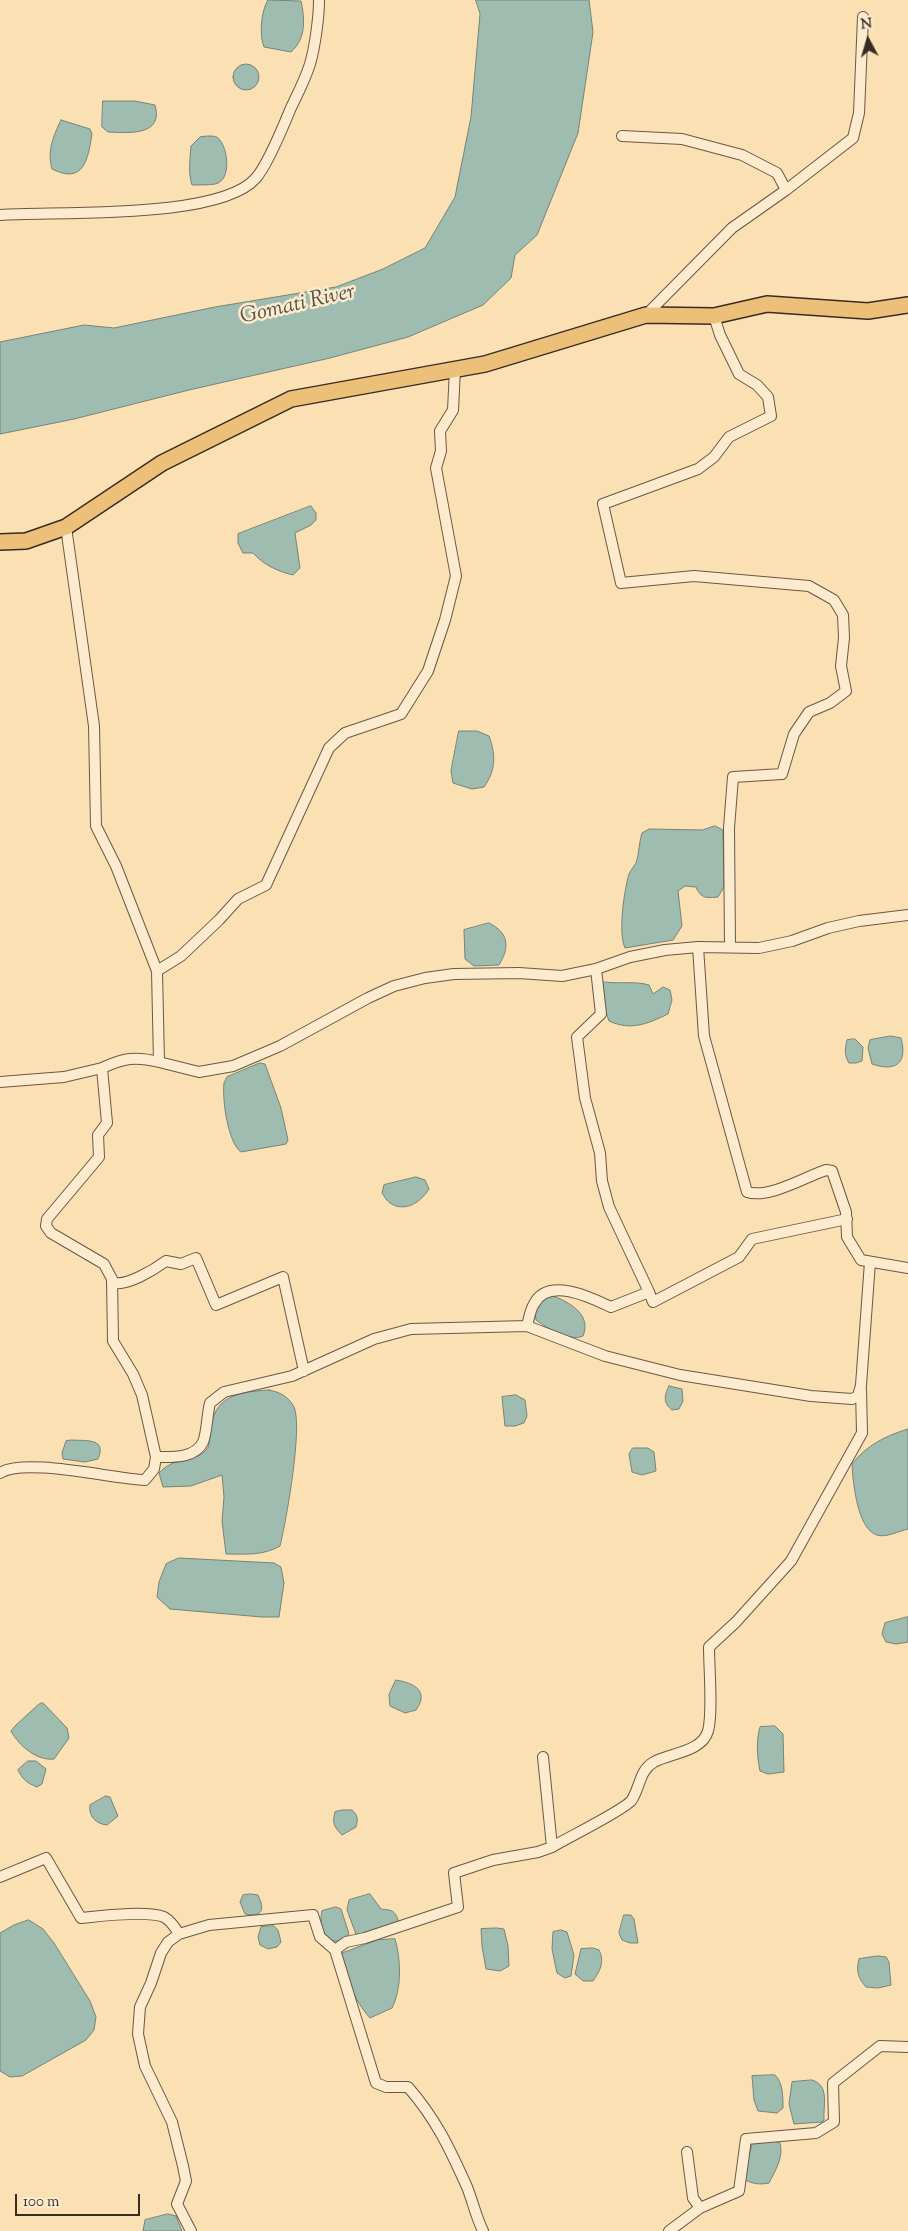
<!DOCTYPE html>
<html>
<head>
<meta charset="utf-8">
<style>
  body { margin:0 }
  #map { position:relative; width:908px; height:2231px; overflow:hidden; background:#fae0b2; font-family:"Sorts Mill Goudy",serif }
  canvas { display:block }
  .north { position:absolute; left:843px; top:15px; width:50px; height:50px; -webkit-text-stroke:4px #fcebcd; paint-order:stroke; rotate:354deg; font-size:14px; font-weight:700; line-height:20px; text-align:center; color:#382b25 }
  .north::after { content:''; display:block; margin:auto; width:18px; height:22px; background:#382b25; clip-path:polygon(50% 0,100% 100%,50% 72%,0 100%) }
  .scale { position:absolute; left:15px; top:2194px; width:125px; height:22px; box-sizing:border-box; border:2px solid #382b25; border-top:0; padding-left:6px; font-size:15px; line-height:18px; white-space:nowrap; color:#382b25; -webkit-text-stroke:4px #fcebcd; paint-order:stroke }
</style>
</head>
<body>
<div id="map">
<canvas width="908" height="2231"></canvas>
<div class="north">N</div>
<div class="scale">100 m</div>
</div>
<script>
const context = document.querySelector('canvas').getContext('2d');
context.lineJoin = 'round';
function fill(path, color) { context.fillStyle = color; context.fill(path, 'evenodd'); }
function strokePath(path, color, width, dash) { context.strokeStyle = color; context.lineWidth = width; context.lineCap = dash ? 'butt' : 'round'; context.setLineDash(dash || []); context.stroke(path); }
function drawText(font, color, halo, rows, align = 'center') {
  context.font = font + ' "Sorts Mill Goudy",serif'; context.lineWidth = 5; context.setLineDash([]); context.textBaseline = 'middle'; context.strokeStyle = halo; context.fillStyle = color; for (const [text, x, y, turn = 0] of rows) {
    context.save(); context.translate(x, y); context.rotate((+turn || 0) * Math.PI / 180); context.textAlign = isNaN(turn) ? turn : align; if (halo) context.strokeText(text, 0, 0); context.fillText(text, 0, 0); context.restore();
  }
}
const water = new Path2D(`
  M268 0 301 1C305 19 306 39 291 52L264 47C259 35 261 11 268 0Z
  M476 0H589L593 32 578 133 537 235 515 255 511 278 483 305 408 337 330 358 189 390 74 419 0 434V342L84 325 114 328 215 307 336 287 383 269 425 248 455 197 471 117 480 14Z
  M233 77a13 13 0 1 1 26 0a13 13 0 1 1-26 0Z
  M103 101H135L155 105C164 136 129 133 108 132L102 127Z
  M61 120 90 129 92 134C88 159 84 185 52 169 47 151 53 137 61 120Z
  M208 136C212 136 217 136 219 139 228 148 232 181 215 184 211 185 197 185 192 185 188 173 190 159 191 146L200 137Z
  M311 506 316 513V520L311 525 295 533 300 568 293 575C277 571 264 565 253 553H243L238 543V534Z
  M459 731H477L489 736C496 755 496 770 484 787L472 789 453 783 451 771Z
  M715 826 723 830 724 887 718 897C707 898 701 899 696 887L685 886 678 891 682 926 673 940 625 948C618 933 624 891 629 874 631 869 636 865 637 860 639 852 639 843 642 833L649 829 702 830Z
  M489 923C509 933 510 947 499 965L474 966 465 959 464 930Z
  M605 982C619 984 636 981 649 985L653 994 663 987 670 990 672 1000 668 1014C647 1024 631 1031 609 1021L603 1004 601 983Z
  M891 1036 901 1038C908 1064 895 1072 872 1064L868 1048 870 1040Z
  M855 1039 863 1047 862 1061 856 1063H849C844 1055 845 1049 847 1040Z
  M260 1063 265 1064 281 1108 288 1140 286 1144 241 1152C228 1143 222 1099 224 1083L227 1077Z
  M416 1177 425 1180 429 1189C421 1202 405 1213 390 1203 387 1201 384 1196 382 1193L384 1185Z
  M551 1295C569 1302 592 1314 583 1336 569 1342 547 1328 536 1320L535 1310 544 1298Z
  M669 1386 682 1389 683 1401 679 1409 672 1410C663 1403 664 1396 669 1386Z
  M269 1390C280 1392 289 1397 294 1407 303 1427 286 1522 280 1546 262 1556 246 1554 226 1554L222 1521 224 1497 222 1475 191 1486 163 1487 159 1473C173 1457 193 1462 204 1452 211 1447 209 1439 210 1431 214 1395 239 1392 269 1390Z
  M516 1395 525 1400 527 1416 524 1423 515 1426H505L502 1397Z
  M908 1429V1529C899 1531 886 1538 877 1535 857 1529 853 1482 852 1464 867 1445 885 1436 908 1429Z
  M72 1440C87 1441 107 1438 98 1459L85 1462 63 1459 62 1453 66 1441Z
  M633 1448H648L654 1452 656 1471 642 1475 632 1472 629 1454Z
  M179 1558 274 1563 281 1567 284 1583 279 1617H262L170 1609 157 1597 159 1582 166 1564Z
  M908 1617V1642L896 1644 886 1642 882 1634 885 1623Z
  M396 1680C413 1683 430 1690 416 1710L405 1713 390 1706 389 1695Z
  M43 1703 67 1728 69 1738 54 1759C37 1761 19 1746 11 1731L16 1725 39 1704Z
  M775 1726 783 1734 784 1772 768 1774 760 1771C757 1757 756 1741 760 1727Z
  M28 1761H36L46 1769 42 1784 37 1787C27 1783 23 1780 18 1770Z
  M106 1796 110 1797 118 1816 107 1825C96 1824 88 1816 90 1805Z
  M342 1810H352C358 1815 358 1820 356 1827L342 1835C334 1827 332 1823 335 1812Z
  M251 1894 258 1895C265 1910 263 1917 245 1914L240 1902 243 1895Z
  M370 1894 381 1909C391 1910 395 1910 398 1920L396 1926 357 1937 347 1910 349 1900Z
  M336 1907 341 1909 349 1934 340 1941H330C322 1932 319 1922 322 1911Z
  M624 1915H631L634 1919 638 1943H630L622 1940 619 1933Z
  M29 1920 43 1929 54 1943 90 2001 96 2017 94 2030 86 2040 22 2076 10 2077 0 2071V1933L14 1925Z
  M274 1926 278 1930 281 1942 277 1947 268 1949 260 1945 258 1937 261 1927Z
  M497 1928 504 1929 508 1946 509 1966 500 1971 486 1969 482 1946 481 1929Z
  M561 1930 567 1932 574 1955 571 1976 565 1978 557 1973 552 1949 553 1932Z
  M395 1939C401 1960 402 1988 392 2008L370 2018C355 2001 343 1975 342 1953L377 1940Z
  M593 1948 599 1950C605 1962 600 1971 593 1981H583L575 1974 581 1949Z
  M878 1956 886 1957 889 1962 891 1985 878 1988 866 1987C858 1978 856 1971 859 1959Z
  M775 2075C783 2082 783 2097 783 2108L777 2113 758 2111 754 2100 752 2076Z
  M812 2080C830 2085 823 2105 824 2120L822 2122 794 2124 789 2104 792 2082Z
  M773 2141 780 2143C784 2157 775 2171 769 2183 760 2185 750 2184 743 2178L752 2144Z
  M168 2214 176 2216 182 2231H143L145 2220Z`);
const minor = new Path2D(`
  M622 136 682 139 742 155 777 173 786 190
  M0 215C56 211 220 220 256 178 268 164 283 127 290 110 297 95 305 80 310 64 315 47 319 17 319 0
  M646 315 732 228 786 190 853 138 859 113 863 17
  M714 316 720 335 739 374 757 385 768 397 771 416 729 437 714 457 698 469 603 504 621 583 694 576 809 586 834 600 843 615 844 638 841 666 846 691 830 703 809 712 794 734 782 774 733 777 729 828 730 946
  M455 369 453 410 440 431 441 451 436 468 456 576 445 620 428 671 401 714 345 733 329 748 266 885 238 899 219 920 181 956 157 971 159 1062C135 1056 124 1058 102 1068L107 1123 98 1135 99 1157 47 1219 46 1226 51 1233 104 1264 112 1279 113 1341 133 1374 142 1395 156 1457C171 1457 195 1459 203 1442 207 1433 207 1414 210 1403L224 1392 292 1376 374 1339 411 1329 527 1326 605 1356 680 1375 811 1396 852 1399 858 1396 861 1385 870 1262
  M66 527 94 726 96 826 116 866 157 971
  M698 947 704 1036 747 1192C769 1199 805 1177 826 1170L832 1171 846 1212 847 1237 861 1260 908 1268
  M159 1062 199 1072 233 1066 280 1046 368 998 394 986 425 978 454 974 519 973 562 976 596 969 630 957 665 950 698 947 759 948 792 941 828 928 859 921 908 915
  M0 1082 64 1077 102 1068
  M112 1282C125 1288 155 1269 166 1261L181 1264 196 1258 216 1305 283 1277 304 1371
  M649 1292 653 1302 739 1257 752 1239 847 1219
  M527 1326C529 1319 530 1310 534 1304 548 1276 592 1298 611 1307L649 1292 609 1207 602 1181 600 1153 585 1098 577 1037 601 1014 596 969
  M0 1473C24 1457 113 1479 145 1480L154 1469 156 1457
  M543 1757 552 1847
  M0 1877 46 1858 81 1918C101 1916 147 1910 164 1917 171 1921 175 1927 179 1934L209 1925 313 1915 320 1937 335 1950 346 1942 365 1938 458 1907 454 1873 493 1860 538 1852 552 1847C567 1838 622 1811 631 1801 640 1789 639 1770 654 1762 670 1753 702 1752 708 1731 713 1713 709 1668 709 1647L736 1622 791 1561 862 1433 861 1389
  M179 1934 168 1942 161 1953 151 1983 140 2007 138 2034 145 2066 172 2122 183 2166 186 2181 177 2204 191 2231
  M335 1950 376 2083 386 2087H408C436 2119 450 2149 467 2187 473 2202 476 2217 483 2231
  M687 2152 693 2198 700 2208
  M669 2231 700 2208 739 2191 746 2139 816 2133 834 2122 833 2083 880 2046 908 2047`);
const highway = new Path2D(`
  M0 542 26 541 66 527 162 463 291 399 485 364 646 315 714 316 767 304 868 311 908 305`);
const waterNames = [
  ["Gomati River",298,306,-13]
];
fill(water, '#9ebdb0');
strokePath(water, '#758378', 1);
strokePath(minor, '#685848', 12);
strokePath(highway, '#382b25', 18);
strokePath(minor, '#fcebcd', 10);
strokePath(highway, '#edc079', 15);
drawText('italic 22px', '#525048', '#fcebcd', waterNames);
</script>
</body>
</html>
